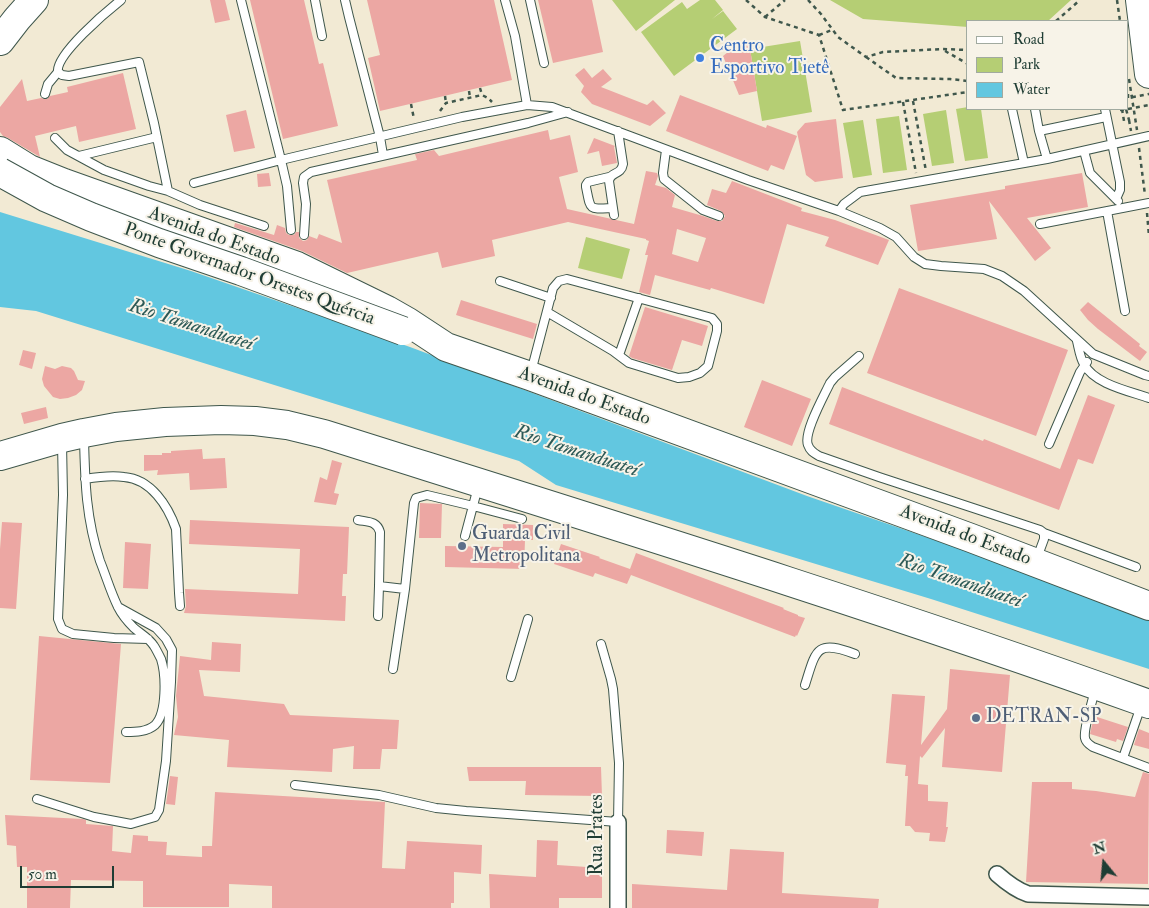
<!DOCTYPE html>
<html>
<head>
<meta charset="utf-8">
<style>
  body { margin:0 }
  #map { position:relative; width:1149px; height:908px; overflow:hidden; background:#f2ead4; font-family:"IM FELL Double Pica",serif }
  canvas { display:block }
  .legend { position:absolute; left:966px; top:20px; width:162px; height:90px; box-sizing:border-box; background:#f7f3e8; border:1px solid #a1aaa0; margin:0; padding:6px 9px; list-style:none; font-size:15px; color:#1f3d34 }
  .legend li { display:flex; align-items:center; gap:10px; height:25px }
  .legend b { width:25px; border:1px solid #a1aaa0 }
  .north { position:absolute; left:1079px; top:838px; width:50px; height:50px; -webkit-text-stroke:4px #f7f3e8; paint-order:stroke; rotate:343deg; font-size:14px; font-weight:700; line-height:20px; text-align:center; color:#1f3d34 }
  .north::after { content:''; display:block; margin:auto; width:18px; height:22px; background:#1f3d34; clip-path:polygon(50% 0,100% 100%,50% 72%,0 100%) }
  .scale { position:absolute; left:20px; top:866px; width:94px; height:22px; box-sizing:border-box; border:2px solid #1f3d34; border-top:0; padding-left:6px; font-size:15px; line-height:18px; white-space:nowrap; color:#1f3d34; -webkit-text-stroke:4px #f7f3e8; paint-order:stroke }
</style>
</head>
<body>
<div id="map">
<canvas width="1149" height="908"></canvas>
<ul class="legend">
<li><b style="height:6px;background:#fff"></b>Road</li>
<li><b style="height:14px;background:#b5ce74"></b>Park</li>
<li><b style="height:14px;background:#62c7e0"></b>Water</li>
</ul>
<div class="north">N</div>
<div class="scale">50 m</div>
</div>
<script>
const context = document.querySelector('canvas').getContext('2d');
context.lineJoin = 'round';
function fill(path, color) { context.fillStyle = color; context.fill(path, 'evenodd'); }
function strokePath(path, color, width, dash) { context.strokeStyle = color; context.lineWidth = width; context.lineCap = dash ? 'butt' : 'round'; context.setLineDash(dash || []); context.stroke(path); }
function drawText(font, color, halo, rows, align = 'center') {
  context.font = font + ' "IM FELL Double Pica",serif'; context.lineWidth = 4; context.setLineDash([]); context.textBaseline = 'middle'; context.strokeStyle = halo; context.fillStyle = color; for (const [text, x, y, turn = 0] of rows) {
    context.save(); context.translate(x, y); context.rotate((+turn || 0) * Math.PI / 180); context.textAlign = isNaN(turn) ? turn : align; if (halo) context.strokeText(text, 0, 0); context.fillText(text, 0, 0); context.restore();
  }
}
const green = new Path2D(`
  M612 0H675L636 31Z
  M700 0H715L723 10 712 19 723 11 737 29 674 76 641 32 682 2 687 9Z
  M830 0H1071L1048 21H968V27L863 19Z
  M800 41 812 112 762 121 750 49Z
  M968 107V109H981L988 158 965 161 956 109Z
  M946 110 954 163 932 166 923 114Z
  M899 116 907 170 883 173 876 119Z
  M863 120 872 175 853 178 843 123Z
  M586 237 630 249 622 279 578 268Z`);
const water = new Path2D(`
  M0 212 191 271 410 347 807 496 1149 614V669L931 599 556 485 519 461 36 311 0 307Z`);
const building = new Path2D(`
  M210 0H225L230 20 215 23Z
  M250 0H304L319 64 323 63 338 126 283 139Z
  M367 0H494L512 80 380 111 368 58 380 55Z
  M538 0H592L603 52 553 63Z
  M743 40 750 49 757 91 739 95 723 56Z
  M584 68 592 78 603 69 612 79 601 87 647 105 653 100 666 113 650 126 592 104 581 92 584 86 575 75Z
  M123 73 136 129 79 142 76 126 35 136 40 157 8 138 3 136 0 132V107L22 79 27 101 41 98 47 99 50 96 68 92 67 87Z
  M680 95 766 128 767 125 797 136 784 170 771 165 768 171 666 131Z
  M246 110 255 148 234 152 226 115Z
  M836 119 843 178 815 182 806 175 797 132 805 123Z
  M548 130 550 140 570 135 578 172 559 177 567 209 634 224 646 171 657 173 658 176 655 185 666 188 675 195 672 207 703 216 717 221H722L725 216 721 211 707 205 712 189 726 193 732 181 802 208 801 211 835 220 889 240 878 265 825 246 829 237 787 224 764 304 711 288 710 290 655 275 650 295 639 292 648 255H645L649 241 646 240V239L568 222 492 240 495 256 442 268 438 252 347 273 302 251 234 227 235 223 274 235 277 225 285 228 286 233 289 235H294L296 232H299V238L303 241 307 240 309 236 317 239 319 234 342 243 327 180 417 160 415 154 434 150 439 156ZM677 229 706 238 698 262 672 254Z
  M594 138 615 146 614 147 617 163 602 166 599 151 587 154Z
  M269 173 271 186 258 187 257 174Z
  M1082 173 1088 207 1027 218 1051 248 1035 261 989 201 997 239 918 251 910 205 1005 189V186Z
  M899 288 1068 350 1036 436 867 373Z
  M461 300 537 324 533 339 456 315Z
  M1088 302 1140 344 1139 346 1147 352 1140 361 1098 329 1088 320 1080 310Z
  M645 307 708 326 702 346 682 340 672 370 632 358 629 356Z
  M23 350 36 353 32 369 19 365Z
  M45 366 55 369 62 366 71 368 74 371 78 380 85 381 82 390 76 395 68 398 60 399 53 397 44 386 42 379Z
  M762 380 811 399 792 446 744 427Z
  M842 387 983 441 984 439 1060 469 1088 395 1115 405 1093 464 1078 459 1059 510 829 424Z
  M46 407 48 418 24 424 21 413Z
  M202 449 203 459 225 458 227 488 190 490 189 473 157 475 158 470 144 471V455H162V453H171V451Z
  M332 460 342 463 334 493 339 494 336 505 314 502 320 477 327 480Z
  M420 503 442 504 441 538H419Z
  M190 520 349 527 347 574H343L342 596H346L345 621 184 613 186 606 185 589 298 594 300 549 189 544Z
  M2 522 22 523 16 609 0 608V549Z
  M503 524 533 525V540H525L524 569 445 567V546L503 547Z
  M125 542 151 544 148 589 123 588Z
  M561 544 600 557 599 558 630 569 636 553 784 608 783 609 798 615V616L805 618 797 636 796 635 795 637 631 575 627 584 595 573 593 577 554 564Z
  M39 636 121 644 110 783 30 780Z
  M212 642 241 644 240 672 199 670 204 696 284 704 290 715 399 720 397 749H382L380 769H353L354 746 333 749 332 772 227 767 229 740 174 735 178 717 176 696 180 656 211 660Z
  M950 669 1010 675 1002 772 942 767 945 728 922 758 920 756 918 784 928 785V801L948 802 946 827H948L945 842 929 841 930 833 915 832 910 826H905L908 776H905L906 765 886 763 892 694 925 696 921 745 947 709Z
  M1094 716 1128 727 1123 741 1117 739 1116 742 1090 734Z
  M1139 729 1149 733V749L1134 745Z
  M467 767H601L602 796 525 795 526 781H469Z
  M1143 772 1149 774 1148 884 1026 882 1032 782H1072V789L1096 791 1135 797Z
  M170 776 178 777 175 805 166 804Z
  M215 792 385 802 382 868 405 869 407 841 482 845 481 874 454 872V903H451V908H272V886L229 884V907H143V881L71 880 70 908H27V867H17L16 846 7 845 5 815 83 819 86 820V824L113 826 112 851 131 853 133 835 148 836V841L167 842 166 855 202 857V846H212Z
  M667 830 704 832 702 856 666 853Z
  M537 840 558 841 557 865 602 868V898H559V908H490L489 874 536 877Z
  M730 849 784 852 782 893 879 899 878 908H632V884L727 890Z`);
const path = new Path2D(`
  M746 0 765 17 819 35 843 110 968 92
  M808 0 821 14 838 37 866 57 883 52 943 49 968 50
  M1117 0 1120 21
  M765 17 785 0
  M1056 21 1080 0
  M819 35 832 30
  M945 51 968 64
  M866 57 896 78 950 79 968 81
  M1129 79 1137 130
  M480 88 482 95
  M469 91 470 97
  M1128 94V98L1149 94
  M445 96 446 103
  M913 101 926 171
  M903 102 916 173
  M411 104 414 119
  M1120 109V110
  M1122 109 1124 121 1129 120 1126 109
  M440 111 446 103 482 95 488 98 492 102
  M1129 120 1131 131
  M1139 148 1145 195
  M1147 213 1149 236`);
const lane = new Path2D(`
  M121 0C107 11 55 55 58 72L62 75 69 76 139 62 154 123 168 191 200 205 264 226
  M315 0 322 36
  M345 0 349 17 380 137 383 155
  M505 0 515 36 527 105
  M530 0 544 63
  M45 94 48 84 58 72
  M1012 109 1024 163
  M1035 109 1039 131
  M1105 109 1120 182V190L1116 199
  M55 138 67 150 104 170 149 186 168 191
  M666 150 663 173 664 179 703 210 719 216
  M1084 151 1090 173 1118 201
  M79 156 157 137
  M1047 159 1039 131 1106 117
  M609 177 588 182 586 185V187C591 211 588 209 613 208
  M194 183 281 160 241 0
  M839 211 844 204 860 192 1047 159 1149 136
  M1107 211 1125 311
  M614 215 609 181C610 171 621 176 623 164L618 131
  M1040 224 1149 203
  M291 230 287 186 281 160 462 117 527 105 552 107 748 180 839 211 880 228 896 237 914 257 925 264 941 266 984 269 1002 276 1024 291 1093 354 1145 375 1149 376
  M304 235 306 204 303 183 304 177 311 172 528 123 568 112
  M500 281 551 298
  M1077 341C1079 349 1080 358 1084 364 1094 384 1129 391 1149 398
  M619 355 639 298
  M859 356 835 377 830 383C824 396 803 433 808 445 810 451 814 453 819 456L879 477 1040 530 1044 533V539L1037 558
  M531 372 553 288 559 281 567 279 712 318 717 324V331L708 366 700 373 689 377 678 378 629 363 613 351 547 312
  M84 438C85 482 86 519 100 561 106 576 111 593 118 607 122 615 128 622 134 628 141 634 149 638 154 646 156 649 159 655 161 659 166 675 167 713 155 725 147 732 135 732 126 732
  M62 443 63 495 58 619 62 629 73 634 114 638 148 639
  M1049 444 1080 372 1087 362
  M85 479C97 477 111 475 124 477 151 479 168 506 176 529L179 593 180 606
  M358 520C368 522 377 521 380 532L379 586
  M1044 533 1136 567
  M465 536 478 487
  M378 616 379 586 405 589
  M393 669 405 589 414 503 416 498 427 495 473 506 522 519
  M511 677 528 619
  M805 685C816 650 816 639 855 654
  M1095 689C1093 701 1083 728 1085 738 1086 743 1090 745 1093 747L1149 768
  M1123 758 1141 706
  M295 785 379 795 436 808 466 811 618 822 619 763 613 689 611 679 601 644
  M37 799 94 817 131 824 155 817 159 810 166 761 171 682 172 650 166 639 156 628 118 607`);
const street = new Path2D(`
  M618 822V908
  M997 874C1006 882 1016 890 1028 894L1149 897`);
const highway = new Path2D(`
  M1140 0 1149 74
  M0 41 17 19 34 0
  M0 151 29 169 64 183 297 266 387 310 408 322 446 347 530 376 971 538 1149 606
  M0 456 62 438 84 433 116 427 165 422 221 420 255 421 287 425 324 434C600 521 876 606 1149 704`);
const pathBridge = new Path2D(`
  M1128 109 1149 105
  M1120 110 1128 109`);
const highwayBridge = new Path2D(`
  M0 172 47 198 91 217 159 243 241 271 403 331`);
const markers = [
  [700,58,5,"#3f7fe0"],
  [462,546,5,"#5c6f8a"],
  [976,718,5,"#5c6f8a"]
];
const shopNames = [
  ["Centro",710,47],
  ["Esportivo Tietê",710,69]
];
const streetNames = [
  ["Avenida do Estado",214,237,20],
  ["Ponte Governador Orestes Quércia",249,275,20],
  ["Avenida do Estado",584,397,20],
  ["Avenida do Estado",965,536,21],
  ["Rua Prates",598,835,-90]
];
const serviceNames = [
  ["Guarda Civil",472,535],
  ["Metropolitana",472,557],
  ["DETRAN-SP",986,718]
];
const waterNames = [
  ["Rio Tamanduateí",191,326,18],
  ["Rio Tamanduateí",576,452,18],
  ["Rio Tamanduateí",960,582,19]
];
fill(green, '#b5ce74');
fill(water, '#62c7e0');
fill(building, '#eca7a3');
strokePath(lane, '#3f574c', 10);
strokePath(street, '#3f574c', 18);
strokePath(highway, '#3f574c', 30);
strokePath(path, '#3f574c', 2.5, [4, 4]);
strokePath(lane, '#fff', 8);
strokePath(street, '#fff', 15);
strokePath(highway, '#fff', 28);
strokePath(highwayBridge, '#3f574c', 30, []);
strokePath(pathBridge, '#3f574c', 2.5, [4, 4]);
strokePath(highwayBridge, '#fff', 28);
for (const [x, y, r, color] of markers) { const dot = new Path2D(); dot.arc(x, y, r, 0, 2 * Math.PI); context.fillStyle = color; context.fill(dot); strokePath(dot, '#f7f3e8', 2); }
drawText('19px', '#366cbe', '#f7f3e8', shopNames, 'left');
drawText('19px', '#1f3d34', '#f7f3e8', streetNames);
drawText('19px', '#4e5e75', '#f7f3e8', serviceNames, 'left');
drawText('italic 20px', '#2c5956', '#f7f3e8', waterNames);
</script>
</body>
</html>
